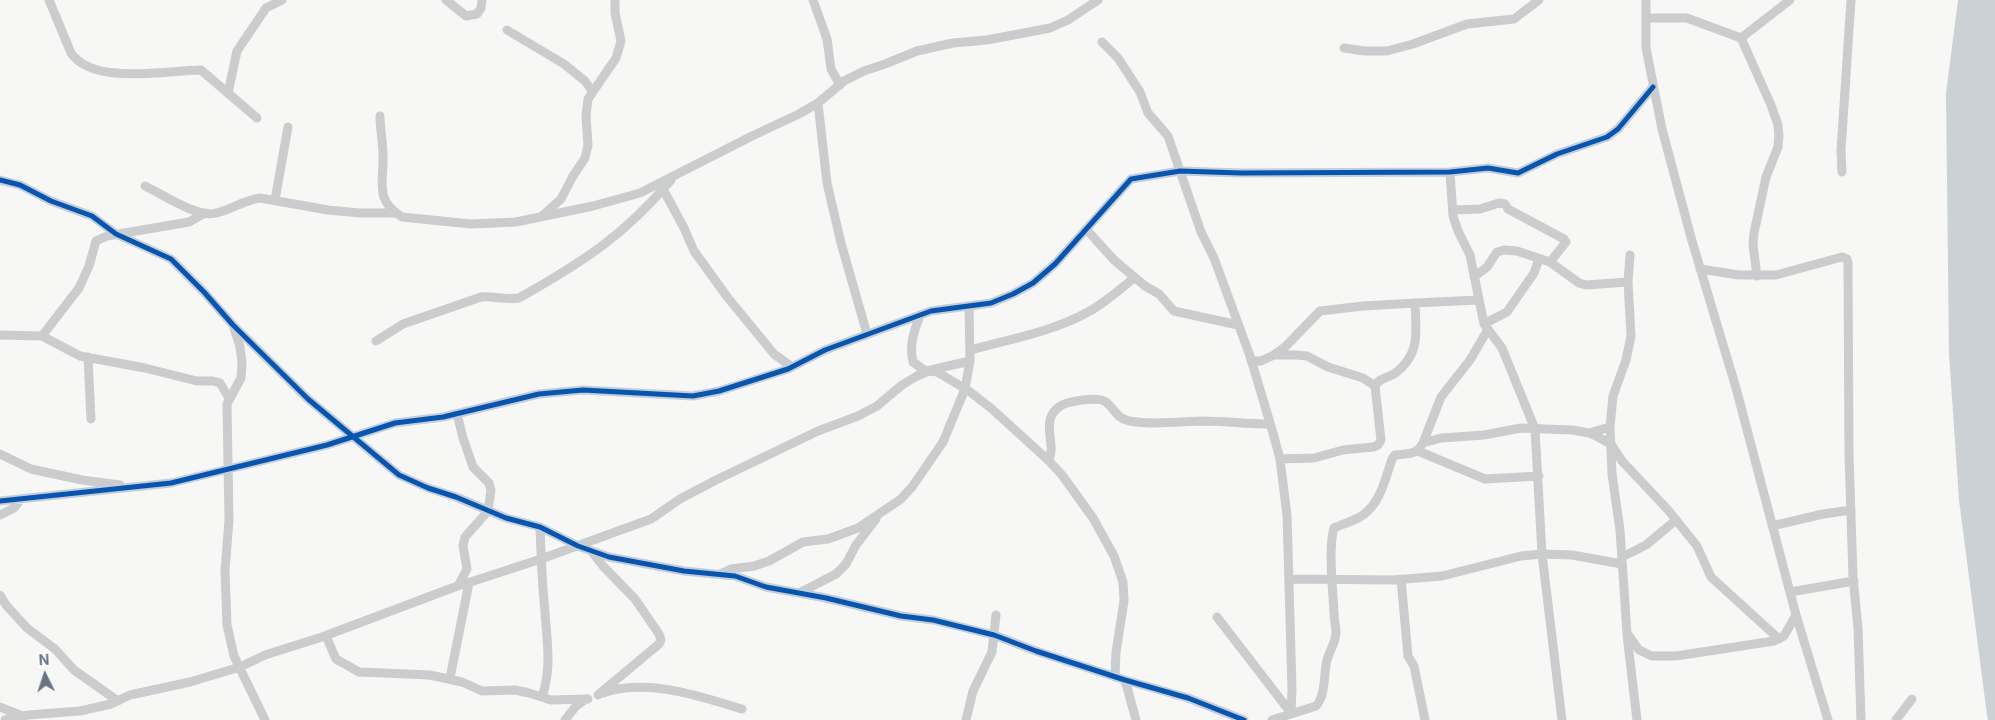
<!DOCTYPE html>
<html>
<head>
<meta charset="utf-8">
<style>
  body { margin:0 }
  #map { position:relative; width:1995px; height:720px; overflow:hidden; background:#f7f7f6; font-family:Inter,sans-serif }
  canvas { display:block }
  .north { position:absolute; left:20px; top:650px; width:50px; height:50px; -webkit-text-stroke:4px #fff; paint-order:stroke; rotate:356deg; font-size:14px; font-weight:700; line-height:20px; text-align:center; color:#697483 }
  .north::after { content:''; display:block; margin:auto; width:18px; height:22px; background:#697483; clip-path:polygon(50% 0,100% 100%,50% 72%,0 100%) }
</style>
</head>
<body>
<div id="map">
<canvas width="1995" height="720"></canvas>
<div class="north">N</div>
</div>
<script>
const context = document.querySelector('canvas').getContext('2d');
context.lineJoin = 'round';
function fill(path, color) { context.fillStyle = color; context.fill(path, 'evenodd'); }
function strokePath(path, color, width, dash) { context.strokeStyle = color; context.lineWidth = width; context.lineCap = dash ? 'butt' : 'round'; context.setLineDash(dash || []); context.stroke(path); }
const water = new Path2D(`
  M1958 0H1995V720H1988L1987 715 1959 500 1949 354 1946 93Z`);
const minor = new Path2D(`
  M49 0 71 53C94 86 167 70 201 70L257 118
  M446 0 466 16 477 14 481 8 482 0
  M813 0 827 39 831 69 840 85
  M1646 0V48L1662 129 1692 241 1736 388 1796 615 1828 720
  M1646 18H1687L1741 38 1771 105 1778 125 1779 136 1778 147 1766 177 1754 233 1753 245 1757 276
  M507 30 564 64 585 81 592 91
  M1741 38 1790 0
  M1102 42 1118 58 1140 92 1148 113 1168 136 1201 232 1214 258 1250 356 1273 433 1280 459 1287 515 1292 689 1291 713
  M1344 48 1364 51H1387L1413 44 1467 24 1514 19 1539 0
  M228 93 237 51 266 8 282 0
  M818 103 827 183 841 243 867 334
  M380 116C380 129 383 142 383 155 384 182 374 200 402 217L471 224 516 222 593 206 640 193 752 136 799 114 818 103 844 81 864 71 885 64 917 51 953 43 987 40 1050 28 1068 20 1098 0
  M1450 172 1453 216 1458 231 1470 255 1484 324 1502 348 1535 429 1542 554 1562 720
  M1842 172 1841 150 1851 0
  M0 180 20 185 51 201 92 216 116 234 171 259 204 292 233 325 308 399 399 475 428 488 456 497 506 518 540 527 578 546 609 557 684 571 735 576 766 587 826 598 901 616 933 620 994 635 1036 651 1125 680 1188 698 1244 720
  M145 186C162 194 197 218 216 213 231 210 244 200 260 198L328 210 360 213H395
  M663 189 684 228 694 251 728 298 774 354 792 367
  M275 200 288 127
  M1453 210 1480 209 1499 203 1505 204 1508 209 1564 239 1566 242 1550 262
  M542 216 561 199 573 176 585 158 588 145 586 115 588 99 616 58 621 41 615 13V0
  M1086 229 1114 260 1145 286 1159 294 1174 311 1238 325
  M1630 255 1628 282 1631 336 1626 360 1613 396 1610 427 1612 474 1620 530 1627 633 1639 650 1652 656H1676L1774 641 1784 636 1796 615
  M1700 269 1739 275H1776L1842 257 1847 259 1848 263 1849 455 1853 577 1858 628 1861 720
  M1474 277 1487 267 1497 252 1504 250 1517 251 1550 262 1579 283 1586 285 1628 282
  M920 315C914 332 909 344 913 362L924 370 937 372 969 391 992 409 1049 461 1062 475 1093 518 1114 556 1123 582 1124 601 1116 652 1115 677
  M1484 324 1507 312 1534 273 1539 259
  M233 325 240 347 242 362 241 378 227 404 229 520 225 571 227 625 234 656 265 720
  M0 335 42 336 80 356 145 368 197 381H213L220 383 229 398
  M42 336 79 288 89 266 96 241 107 236 189 222 203 214
  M376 341 403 324 481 297C494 296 506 300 519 298 581 263 624 236 671 180
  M971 350C1009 339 1052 332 1088 312 1105 303 1119 290 1134 278
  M1274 355H1296L1307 356 1328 367 1363 378 1375 386
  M88 357 91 419
  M1251 361H1261L1274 355 1285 347 1320 311 1363 306 1415 303
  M457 414 463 438 473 467 489 483 491 490 488 511 465 537 463 546 467 569 458 586
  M1589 433 1610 427
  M1423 443 1441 397 1470 360 1487 331
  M1418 451 1485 479 1539 476
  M0 454 31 469 82 480 120 485
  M1280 459 1314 458 1343 450 1373 447 1378 445 1381 440 1375 386C1379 378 1387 378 1394 374 1421 355 1416 332 1415 303L1478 300
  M1049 461C1050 456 1052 451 1051 446 1050 432 1045 417 1059 407 1066 401 1099 396 1106 402 1115 409 1116 418 1129 421 1153 425 1177 422 1201 421 1224 421 1247 424 1270 424
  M0 501 171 483 327 445 395 423 443 417 539 394 583 390 693 396 719 391 788 369 825 350 931 311 991 303 1013 294 1033 283 1055 264 1131 179 1180 171 1241 173 1450 172 1488 168 1518 173 1557 154 1607 137 1618 129 1653 87
  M0 515 14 508 21 499
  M1772 526 1823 514 1851 510
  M540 527C541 555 542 584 545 612 547 643 552 667 542 697
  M592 552 603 566 635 599 659 634 661 640 659 644 598 695
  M1622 557 1646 545 1676 520
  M720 574 731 569 754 566 769 561 803 542 828 539 858 528 901 499 912 487 943 442 965 389 970 361 969 306
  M1290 579 1393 580 1442 576 1521 556 1542 554 1572 555 1622 564
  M1401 579 1408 656 1414 666 1425 720
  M1790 592 1854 581
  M799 593 836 574 846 564 856 545 876 519
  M0 595 6 605 27 628 55 649 74 670 118 701
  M1217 617 1291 713
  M1627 635 1637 720
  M326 636 336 659 359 672 430 675 462 682 482 691 515 690 529 693 551 700 588 699
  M450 678 469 583
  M1125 680 1136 720
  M603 693C648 678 699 696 742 709
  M0 707 22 716
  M5 720 28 715 80 711 111 704 130 695 190 682 240 667 265 655 322 637 452 588 541 559 651 519 680 499 716 480 818 431 858 416 877 406 902 385 917 376 931 370 970 361
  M565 720 576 706 586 699
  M966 720 973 691 992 652 996 615
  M1272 720 1316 706C1325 696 1324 678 1326 665 1327 654 1336 644 1336 632 1336 626 1334 620 1334 613 1333 592 1328 547 1334 528 1342 524 1351 522 1360 517 1380 505 1385 480 1392 459L1395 455C1409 453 1415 456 1423 443L1441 438 1484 435 1521 428 1572 430 1589 433 1598 437 1611 444 1622 461 1668 510 1697 546 1711 577 1779 639
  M1896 720 1912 699`);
const cycleway = new Path2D(`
  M0 180 20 185 51 201 92 216 116 234 171 259 204 292 233 325 308 399 399 475 428 488 456 497 506 518 540 527 578 546 609 557 684 571 735 576 766 587 826 598 901 616 933 620 994 635 1036 651 1125 680 1188 698 1244 720
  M0 501 171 483 327 445 395 423 443 417 539 394 583 390 693 396 719 391 788 369 825 350 931 311 991 303 1013 294 1033 283 1055 264 1131 179 1180 171 1241 173 1450 172 1488 168 1518 173 1557 154 1607 137 1618 129 1653 87`);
fill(water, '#ccd1d5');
strokePath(minor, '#cbcccd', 9);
strokePath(cycleway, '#0057b8', 5);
</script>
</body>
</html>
